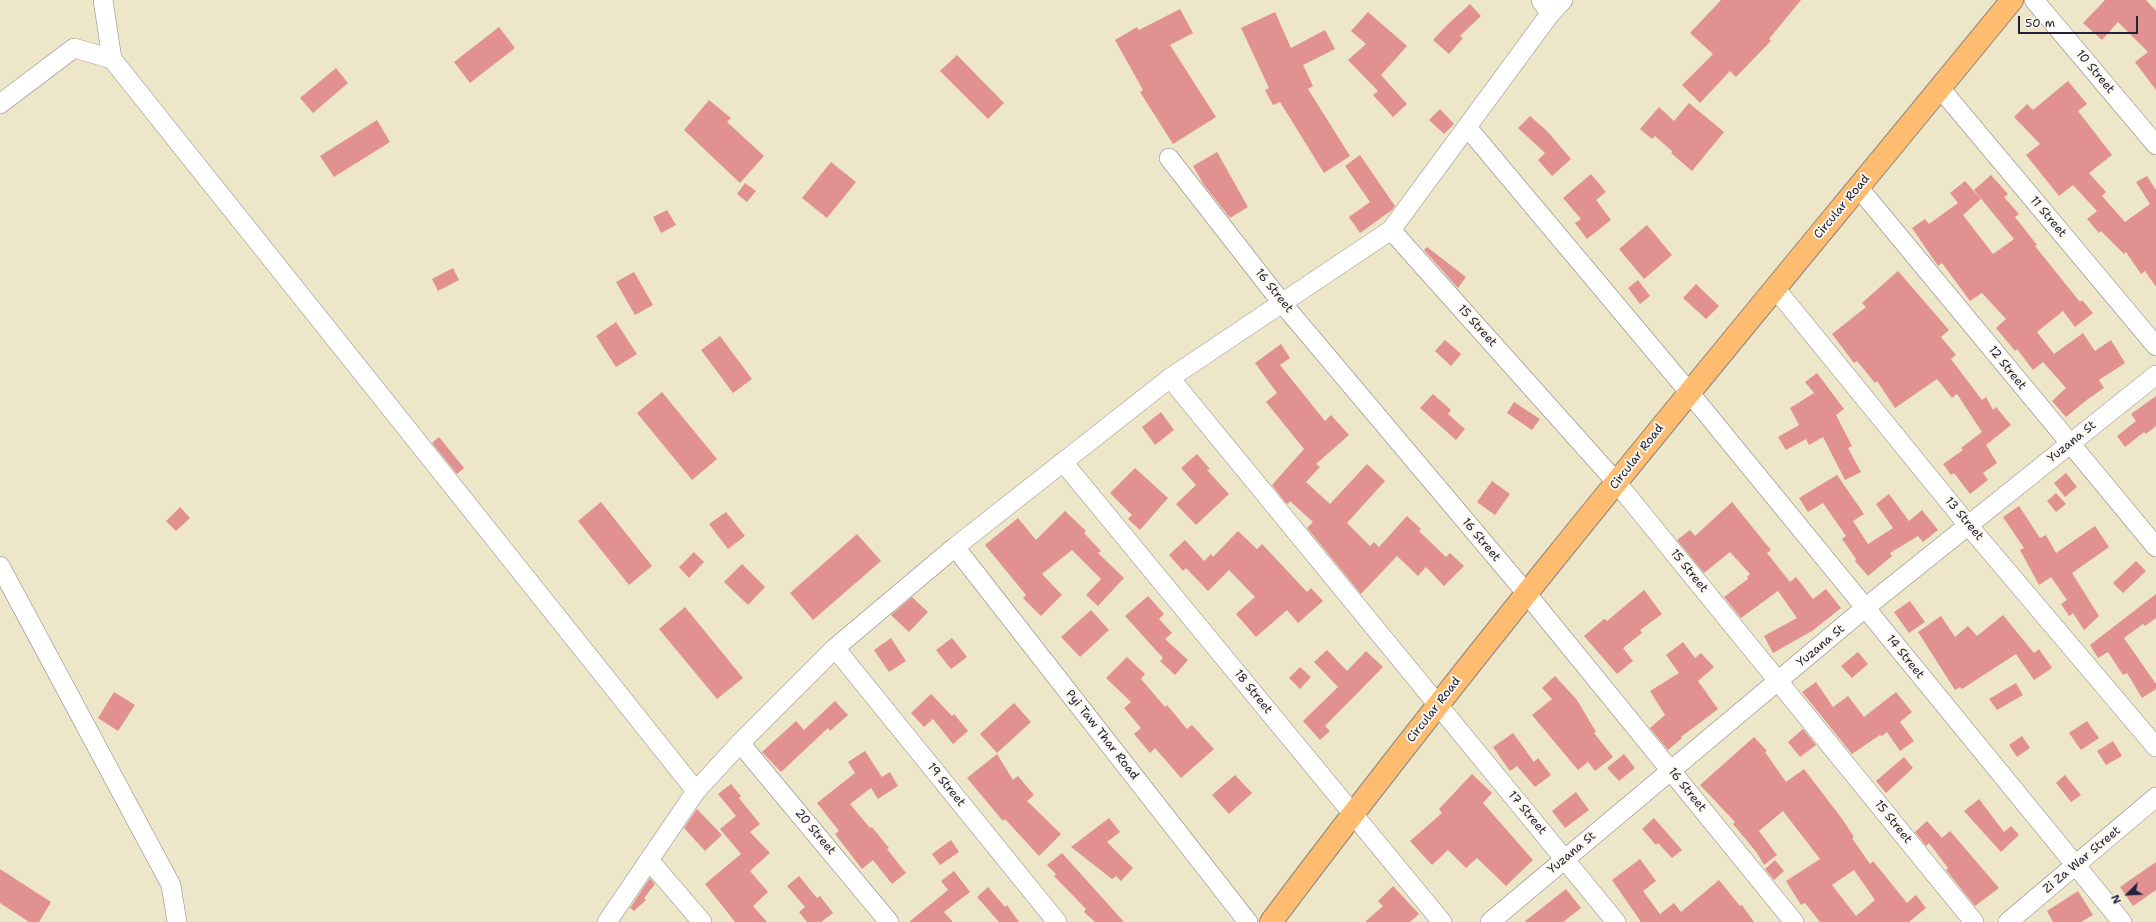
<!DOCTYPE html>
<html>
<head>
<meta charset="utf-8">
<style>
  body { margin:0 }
  #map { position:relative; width:2156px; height:922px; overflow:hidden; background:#ede6c8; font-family:"Shantell Sans",sans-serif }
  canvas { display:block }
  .north { position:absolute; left:2108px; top:874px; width:40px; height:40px; -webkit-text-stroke:3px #fbf7ec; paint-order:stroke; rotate:246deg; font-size:11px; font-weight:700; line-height:16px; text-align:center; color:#22223b }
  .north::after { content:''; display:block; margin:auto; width:14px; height:18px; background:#22223b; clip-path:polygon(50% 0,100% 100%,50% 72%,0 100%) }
  .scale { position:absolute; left:2018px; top:16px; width:120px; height:18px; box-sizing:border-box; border:2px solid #22223b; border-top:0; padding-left:5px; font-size:12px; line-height:14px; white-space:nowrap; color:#22223b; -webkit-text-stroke:3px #fbf7ec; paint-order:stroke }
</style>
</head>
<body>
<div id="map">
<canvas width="2156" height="922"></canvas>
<div class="north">N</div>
<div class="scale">50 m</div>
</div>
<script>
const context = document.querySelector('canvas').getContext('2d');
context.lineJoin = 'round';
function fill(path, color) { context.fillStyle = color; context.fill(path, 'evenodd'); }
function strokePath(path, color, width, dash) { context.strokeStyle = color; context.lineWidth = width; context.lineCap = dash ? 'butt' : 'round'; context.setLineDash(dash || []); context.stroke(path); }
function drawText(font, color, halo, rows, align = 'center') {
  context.font = font + ' "Shantell Sans",sans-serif'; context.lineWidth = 4; context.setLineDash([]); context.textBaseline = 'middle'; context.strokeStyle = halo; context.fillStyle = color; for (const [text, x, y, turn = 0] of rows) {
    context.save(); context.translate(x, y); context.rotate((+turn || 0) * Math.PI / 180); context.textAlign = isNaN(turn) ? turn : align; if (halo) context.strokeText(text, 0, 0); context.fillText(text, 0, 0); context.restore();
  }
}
const building = new Path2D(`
  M1721 0H1801L1769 39 1771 41 1736 77 1730 71 1700 103 1682 85 1713 54 1690 33Z
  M2105 0H2146L2156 11V90L2135 62 2148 52 2118 22 2102 40 2083 23Z
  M1470 4 1481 16 1460 36 1463 38 1449 54 1433 40 1447 25Z
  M1180 9 1193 33 1170 45 1216 117 1173 144 1140 92 1143 90 1115 40 1137 27 1139 30Z
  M1275 12 1291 48 1325 30 1335 49 1303 65 1313 86 1308 89 1350 156 1324 173 1280 102 1273 105 1265 90 1269 88 1241 28Z
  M1368 12 1407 46 1381 75 1407 104 1393 117 1373 95 1378 91 1348 60 1366 44 1351 31Z
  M499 27 515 48 470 83 454 62Z
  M957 55 1004 103 988 119 940 71Z
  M336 68 348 83 313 113 300 98Z
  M2068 81 2087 104 2078 111 2112 155 2089 173 2106 192 2102 196 2125 222 2150 204 2136 182 2147 176 2156 190V287L2145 271 2141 274 2126 252 2124 254 2101 231 2099 233 2087 219 2097 211 2073 185 2059 196 2026 155 2040 144 2014 117 2027 104 2033 110Z
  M709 100 731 118 727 122 764 156 740 183 684 130Z
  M1689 103 1724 132 1692 171 1671 153 1673 152 1655 136 1652 139 1640 129 1659 107 1674 121Z
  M1440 109 1454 124 1444 134 1429 120Z
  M1530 116 1547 131 1571 159 1552 176 1538 160 1545 153 1518 128Z
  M377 120 390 142 334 177 320 156Z
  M1217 152 1248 207 1230 218 1204 185 1193 166Z
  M1360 155 1395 206 1392 210 1360 233 1349 217 1370 202 1345 166Z
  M831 162 856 182 827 218 802 198Z
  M1591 174 1606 192 1596 200 1611 220 1587 239 1575 223 1581 219 1563 198Z
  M1991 175 2008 194 2004 197 2019 214 2015 217 2037 245 2035 246 2080 302 2082 300 2093 313 2075 327 2063 311 2037 332 2054 354 2083 333 2095 351 2111 340 2125 363 2099 380 2104 388 2088 399 2066 417 2052 401 2066 388 2043 362 2033 370 2017 349 2015 351 1996 328 2006 319 1982 293 1970 301 1942 263 1938 266 1912 228 1925 219 1929 224 1958 203 1950 193 1965 181 1981 199 1963 215 1993 254 2014 239 1974 190Z
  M745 183 756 191 747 202 737 194Z
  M667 210 676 225 661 233 653 217Z
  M1647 225 1672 255 1644 279 1619 249Z
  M1427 247 1466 277 1458 288 1424 250Z
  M453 268 459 280 438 291 432 279Z
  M1898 271 1949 330 1941 337 1956 355 1951 359 1982 400 1986 397 1993 410 1996 407 2011 425 1986 445 1997 463 1983 473 1988 480 1970 494 1954 473 1951 475 1943 464 1963 450 1961 448 1982 432 1957 394 1952 398 1937 379 1895 408 1877 381 1875 383 1857 361 1854 363 1832 334 1866 307 1862 303Z
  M634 272 653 305 635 315 616 282Z
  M1638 280 1650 296 1640 304 1628 288Z
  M1696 284 1719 306 1706 319 1683 298Z
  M616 322 637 354 616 367 596 336Z
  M720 336 752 379 733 393 701 350Z
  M1445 340 1461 354 1451 366 1435 351Z
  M1281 344 1290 358 1280 365 1325 421 1331 415 1349 435 1316 464 1320 467 1306 482 1330 504 1367 464 1385 481 1347 523 1370 546 1374 542 1379 547 1407 516 1421 529 1419 531 1446 557 1450 553 1464 566 1444 586 1426 567 1418 576 1397 556 1361 594 1307 528 1313 522 1290 501 1288 504 1285 502 1272 485 1304 449 1266 402 1277 393 1255 363Z
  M1817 373 1844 409 1836 415 1852 446 1848 448 1861 472 1845 480 1823 437 1809 445 1806 439 1786 450 1778 437 1799 425 1790 408 1814 393 1805 382Z
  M662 392 717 459 692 480 637 413Z
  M1433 394 1451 410 1448 414 1465 429 1456 440 1420 408Z
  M2156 396V426L2146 434 2144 432 2125 447 2117 436 2136 421 2131 414Z
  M1514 402 1540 419 1532 430 1507 413Z
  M1161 412 1174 430 1155 445 1142 427Z
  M439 437 464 468 457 474 432 443Z
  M1197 454 1210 469 1207 470 1229 494 1196 525 1176 504 1196 485 1181 468Z
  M1135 468 1168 498 1140 530 1128 519 1132 515 1110 493Z
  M2066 473 2077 487 2065 497 2054 483Z
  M1837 475 1864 514 1853 521 1868 544 1893 528 1876 504 1889 494 1909 521 1922 510 1938 530 1923 542 1918 536 1890 553 1892 556 1868 576 1855 561 1856 559 1842 539 1846 536 1823 503 1808 512 1799 498Z
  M1492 481 1510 494 1495 515 1477 502Z
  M2056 493 2066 504 2056 512 2047 501Z
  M601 502 652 566 629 585 578 521Z
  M1732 502 1771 550 1767 553 1790 582 1796 577 1813 599 1826 589 1841 608 1812 631 1773 653 1764 636 1797 618 1778 591 1741 618 1724 597 1748 579 1747 577 1750 574 1730 552 1704 573 1677 540 1690 530 1695 536Z
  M2019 506 2040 538 2046 535 2056 553 2095 526 2109 547 2072 573 2099 616 2084 630 2073 613 2069 616 2061 604 2067 600 2051 577 2039 585 2020 550 2024 548 2003 517Z
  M180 507 190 518 176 531 166 521Z
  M1065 511 1086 531 1084 533 1101 551 1098 553 1124 578 1098 606 1086 595 1101 579 1072 550 1042 574 1062 595 1041 616 1023 598 1026 595 985 545 1018 518 1036 540Z
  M726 512 745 536 728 549 709 524Z
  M1238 531 1257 549 1262 544 1307 592 1311 588 1323 601 1298 623 1287 610 1256 637 1236 614 1255 597 1229 570 1208 591 1186 568 1183 571 1169 555 1185 540 1204 561 1211 554 1213 557Z
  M857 534 881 561 813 620 790 593Z
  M694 552 704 562 689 578 679 567Z
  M2136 561 2146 571 2123 593 2113 583Z
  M742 564 765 587 748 605 724 582Z
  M1644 590 1662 614 1640 630 1642 633 1623 648 1633 661 1617 674 1584 636 1604 619 1607 621Z
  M2156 594V618L2145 626 2143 624 2124 638 2156 684V689L2142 698 2127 673 2123 675 2108 652 2098 658 2090 645Z
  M1148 596 1164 614 1159 619 1172 633 1165 639 1188 660 1175 675 1160 661 1163 658 1125 616Z
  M912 597 928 612 909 632 891 615Z
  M1910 601 1925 622 1909 633 1894 612Z
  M685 607 743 678 717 699 659 629Z
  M1091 610 1109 630 1080 657 1061 637Z
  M2003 615 2034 653 2039 649 2052 668 2034 680 2016 654 1962 689 1960 687 1955 690 1918 632 1941 616 1955 637 1968 626 1977 636Z
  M891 638 906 661 889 672 874 650Z
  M952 638 967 657 951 669 936 650Z
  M1683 642 1695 658 1701 653 1714 667 1698 681 1718 709 1681 737 1682 738 1668 750 1650 728 1665 715 1650 691 1679 673 1666 655Z
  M1327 650 1347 671 1366 651 1383 667 1325 726 1330 731 1320 740 1303 721 1338 687 1314 662Z
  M1858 652 1868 664 1852 678 1841 666Z
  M1127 657 1145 674 1141 679 1165 707 1167 705 1187 729 1192 725 1214 749 1181 778 1155 748 1150 753 1134 734 1141 728 1124 708 1131 702 1106 678Z
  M1300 667 1311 677 1300 689 1289 678Z
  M1555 676 1577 700 1596 732 1594 733 1613 757 1595 771 1588 762 1578 770 1532 715 1552 699 1542 688Z
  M1816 682 1833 707 1848 696 1864 717 1896 692 1912 712 1900 722 1914 741 1900 751 1887 732 1882 736 1880 735 1852 754 1802 692Z
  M2016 683 2023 695 1997 710 1989 699Z
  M114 692 135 705 118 731 98 718Z
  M931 694 952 716 954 714 968 731 953 744 933 719 924 727 911 713Z
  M835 701 848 715 830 731 828 728 781 772 762 752 796 721 804 730Z
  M1014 703 1031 722 997 753 980 734Z
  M2087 721 2099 738 2081 750 2069 733Z
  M1803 729 1816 745 1800 757 1788 742Z
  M1513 733 1534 762 1538 758 1551 775 1535 787 1517 766 1510 771 1493 747Z
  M2022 736 2030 748 2017 757 2009 745Z
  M1754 737 1767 751 1765 752 1786 782 1804 769 1843 820 1854 837 1852 838 1870 864 1873 861 1907 903 1916 895 1926 908 1909 922H1820L1805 903 1801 905 1786 881 1820 859 1783 811 1759 831 1777 855 1764 865 1757 853 1733 824 1735 822 1700 785ZM1854 870 1875 900 1856 916 1832 885Z
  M2113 741 2122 756 2106 765 2097 751Z
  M865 751 882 777 890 772 898 786 878 799 871 788 850 804 870 828 872 827 889 848 887 849 906 873 892 884 873 860 862 869 835 834 839 831 817 803 855 773 848 762Z
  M997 754 1013 780 1018 776 1034 795 1027 801 1061 834 1039 856 1005 819 1003 821 967 778Z
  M1624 754 1635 768 1619 781 1607 768Z
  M1904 757 1913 768 1886 793 1876 781Z
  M1472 774 1492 793 1483 803 1533 860 1506 886 1477 858 1466 868 1448 850 1432 865 1410 841 1442 813 1439 809Z
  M1235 775 1252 793 1229 814 1212 795Z
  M2065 775 2081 795 2071 802 2056 783Z
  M731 784 741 796 739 798 760 824 750 832 770 853 750 871 768 892 753 906 767 922H735L705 884 741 854 720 829 736 816 718 794Z
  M1576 792 1589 810 1565 828 1552 811Z
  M1979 799 2004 832 2011 826 2019 835 2001 852 1964 811Z
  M697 809 722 835 705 851 684 828Z
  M1109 818 1120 832 1107 842 1133 868 1121 881 1116 876 1112 879 1071 847Z
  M1654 818 1682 850 1672 858 1658 843 1656 845 1642 829Z
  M1927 821 1942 838 1950 831 1999 888 1975 906 1946 870 1948 868 1929 843 1926 846 1915 832Z
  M951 840 959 852 940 865 932 854Z
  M1062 853 1124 922H1095L1084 912 1086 909 1054 876 1056 874 1047 865Z
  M1640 859 1656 881 1643 891 1660 914 1674 903 1681 912 1719 880 1740 906 1742 905 1754 922H1641L1612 880Z
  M1775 860 1784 871 1774 880 1765 869Z
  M2156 862V890L2133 906 2120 887Z
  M0 869 51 902 39 922H29L0 903Z
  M954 871 970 892 944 912 953 922H909L948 890 941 881Z
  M799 876 817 898 820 896 833 913 821 922H807L799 912 805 907 787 886Z
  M650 878 655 884 644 898 646 900 634 911 630 908Z
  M1393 886 1419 914 1410 922H1365L1383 906 1378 901Z
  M988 887 1005 907 1007 905 1019 922H999L977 897Z
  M1566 889 1581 908 1563 922H1524Z
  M2078 891 2093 915 2081 922H2053L2047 911Z`);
const street = new Path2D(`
  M103 0 112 59 696 791
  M1541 0 1550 14
  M2034 0 2156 145
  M1940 88 2156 346
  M0 104 74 48 112 59
  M1467 127 1689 392 2122 922
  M1169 158 1282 303 1527 594 1794 922
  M1858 187 2156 547
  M1391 230 1617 483 1974 922
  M1775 288 1968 525 2156 747
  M1170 378 1616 922
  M1063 462 1442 922
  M955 547 1248 922
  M0 566 171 885 177 922
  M835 648 1057 922
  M740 743 889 922
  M649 860 702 922
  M607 922 696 791 740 743 835 648 955 547 1170 378 1391 230 1550 14 1563 0
  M1490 922 1865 608 2156 375
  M2008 922 2156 797`);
const primary = new Path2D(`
  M1271 922C1508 606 1763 305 2012 0`);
const streetNames = [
  ["10 Street",2095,72,50],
  ["Circular Road",1842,207,-50],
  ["11 Street",2048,217,50],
  ["16 Street",1274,291,51],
  ["15 Street",1477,326,48],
  ["12 Street",2007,368,51],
  ["Yuzana St",2072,442,-39],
  ["Circular Road",1637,457,-52],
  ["13 Street",1964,519,50],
  ["16 Street",1481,540,50],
  ["15 Street",1689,571,51],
  ["Yuzana St",1821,646,-40],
  ["14 Street",1905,657,51],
  ["18 Street",1253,692,51],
  ["Circular Road",1434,710,-52],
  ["Pyi Taw Thar Road",1102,735,52],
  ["19 Street",946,785,51],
  ["16 Street",1687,790,51],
  ["17 Street",1527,813,50],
  ["15 Street",1893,822,51],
  ["20 Street",815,832,50],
  ["Yuzana St",1572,853,-40],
  ["Zi Za War Street",2082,860,-40]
];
fill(building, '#e19290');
strokePath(street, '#888482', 20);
strokePath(primary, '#888482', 24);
strokePath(street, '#fff', 19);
strokePath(primary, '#fdbc6f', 22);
drawText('12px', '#22223b', '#fbf7ec', streetNames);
</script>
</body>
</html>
